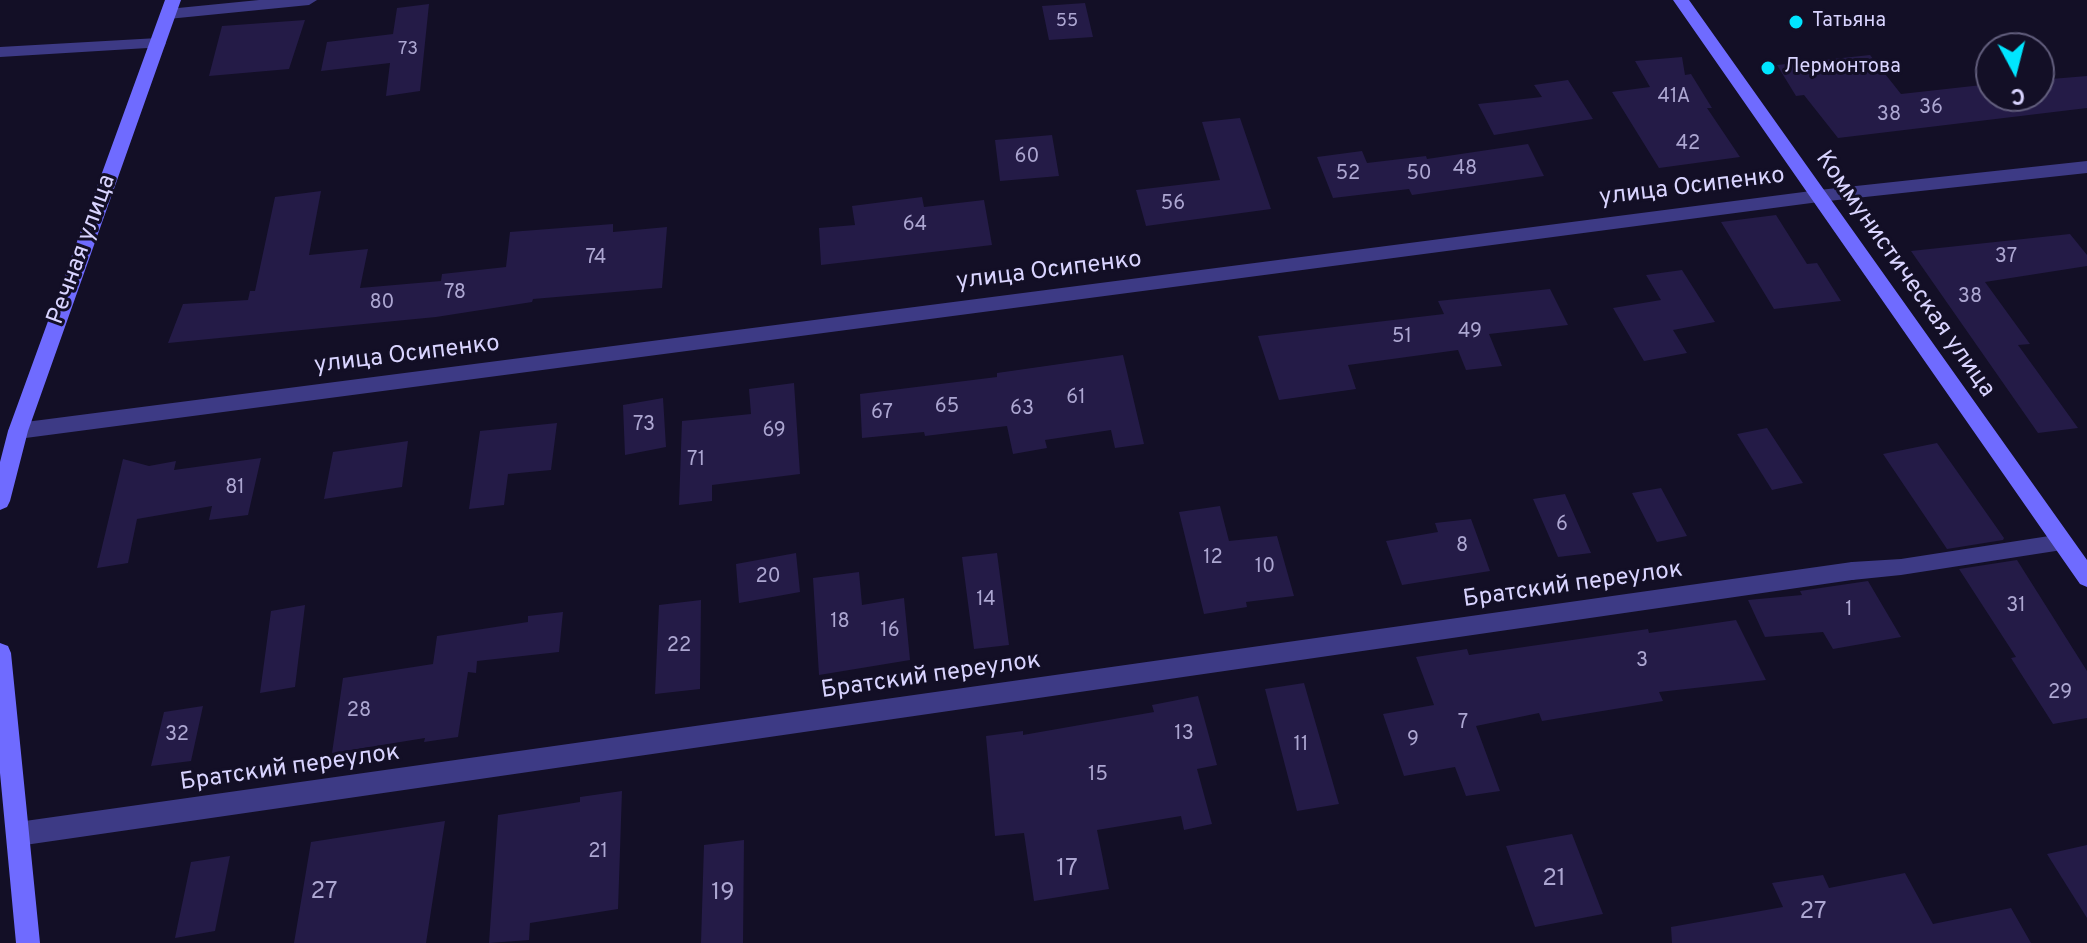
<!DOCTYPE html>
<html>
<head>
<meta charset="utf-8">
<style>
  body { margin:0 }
  #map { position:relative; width:2087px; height:943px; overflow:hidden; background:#130f26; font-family:Overpass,sans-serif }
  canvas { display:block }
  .north { position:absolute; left:1975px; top:32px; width:80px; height:80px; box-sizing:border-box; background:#130f26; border:2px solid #625e7d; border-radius:50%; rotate:173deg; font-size:22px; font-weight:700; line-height:32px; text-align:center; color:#d9d4ff }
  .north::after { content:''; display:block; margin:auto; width:28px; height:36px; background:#00e5ff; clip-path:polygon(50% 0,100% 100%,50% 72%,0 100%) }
</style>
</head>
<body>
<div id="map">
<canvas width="2087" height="943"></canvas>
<div class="north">С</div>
</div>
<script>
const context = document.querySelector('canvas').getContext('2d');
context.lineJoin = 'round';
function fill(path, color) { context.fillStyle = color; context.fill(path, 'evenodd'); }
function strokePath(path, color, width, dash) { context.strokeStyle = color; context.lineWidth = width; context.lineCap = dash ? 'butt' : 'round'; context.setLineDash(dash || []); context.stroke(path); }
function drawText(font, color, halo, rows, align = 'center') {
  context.font = font + ' Overpass,sans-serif'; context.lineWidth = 6; context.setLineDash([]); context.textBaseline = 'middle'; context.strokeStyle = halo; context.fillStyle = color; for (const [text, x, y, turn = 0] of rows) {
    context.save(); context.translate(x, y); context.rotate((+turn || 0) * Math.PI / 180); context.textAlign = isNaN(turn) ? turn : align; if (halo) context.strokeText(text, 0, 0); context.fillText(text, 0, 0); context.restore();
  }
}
const building = new Path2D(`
  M1085 3 1093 37 1049 40 1042 6Z
  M429 4 420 91 386 96 390 63 321 71 327 42 393 34 397 8Z
  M305 20 289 69 209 76 222 26Z
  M1870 55 1901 94 1991 84V96H2039V80L2087 76V108L1838 138 1804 95 1796 96 1777 65Z
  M1682 57 1685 75 1691 74 1712 108H1707L1740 157 1659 168 1612 92 1650 87 1635 61Z
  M1568 80 1593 119 1494 135 1478 104 1542 97 1534 85Z
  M1240 118 1271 209 1146 226 1136 190 1220 180 1202 122Z
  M1052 135 1059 176 1000 181 995 140Z
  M1528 144 1544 176 1412 195 1409 189 1333 198 1317 157 1362 151 1367 163 1426 156 1427 159Z
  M321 191 309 255 368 249 360 288 441 281 442 274 506 267 510 232 613 224V232L667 227 662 288 533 299 532 302 436 317 168 343 183 304 248 300 250 291H255L275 197Z
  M922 197 924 207 984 200 992 245 821 265 819 228 855 225 852 206Z
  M1776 215 1807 264 1817 263 1841 301 1774 309 1721 222Z
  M2070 234 2087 255V266L1985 282 2030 344 2018 345 2078 428 2038 433 1911 251Z
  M1682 270 1715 322 1673 330 1687 353 1644 361 1613 308 1661 300 1646 275Z
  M1550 289 1568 325 1489 334 1502 366 1466 370 1458 350 1348 365 1356 389 1279 400 1258 336 1444 314 1438 301Z
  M1123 355 1144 444 1115 448 1111 430 1045 440 1047 448 1013 454 1007 426 925 436 924 432 862 438 860 394 997 377V373Z
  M794 383 800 474 712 485V501L679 505 682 421 751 414 749 389Z
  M663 398 666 447 625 455 623 405Z
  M557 423 551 470 508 474 504 505 469 509 480 431Z
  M1767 428 1803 483 1772 490 1737 434Z
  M408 441 402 487 324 499 333 452Z
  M1937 443 2004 538 2003 540 1947 549 1883 454Z
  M261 458 248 515 209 520 212 506 137 519 128 563 97 568 123 459 149 466 176 461 174 470Z
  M1661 488 1687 536 1657 542 1632 493Z
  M1565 494 1591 553 1558 557 1533 499Z
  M1220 506 1229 541 1277 536 1294 596 1246 602 1247 607 1204 614 1179 512Z
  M1471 519 1490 571 1402 585 1386 541 1438 532 1435 523Z
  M796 553 800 592 739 603 736 564Z
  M997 553 1009 645 974 649 962 557Z
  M2017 560 2087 671V718L2053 724 2011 658 2016 657 1959 569Z
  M859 572 862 605 904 598 910 660 819 675 813 578Z
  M1868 581 1901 637 1833 649 1823 632 1765 637 1748 600 1802 595 1800 591Z
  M701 600 700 689 655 694 659 605Z
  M305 605 295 687 260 693 271 611Z
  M563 612 559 652 477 661 476 673 468 672 458 737 424 742 425 738 332 753 343 678 433 664 437 636 528 622V616Z
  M1736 620 1766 680 1659 692 1663 701 1542 721 1539 713 1476 726 1500 791 1466 796 1455 767 1404 776 1383 714 1434 705 1416 657 1467 649 1469 655 1648 629 1649 633Z
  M1304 683 1339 804 1297 811 1265 689Z
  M1198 696 1217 765 1197 769 1212 824 1184 830 1181 816 1097 830 1109 889 1034 901 1024 833 995 836 986 736 1023 731V735L1154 712 1152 705Z
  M203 706 191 761 151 766 164 712Z
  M622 791 618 909 530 923 529 940 489 943 498 815 580 802V797Z
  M445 821 426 943H294L311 842Z
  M1572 834 1603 914 1535 927 1506 846Z
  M744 840 743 943H701L704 845Z
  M2087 845V918L2047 854Z
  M230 856 215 931 175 938 191 862Z
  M1905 873 1933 924 2011 908 2031 943H1672L1671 927 1783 907 1772 883 1823 875 1829 888Z`);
const lane = new Path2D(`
  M2062 534 2069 536 2071 542 2069 548 2062 550 1901 575 1852 580 1845 577 1843 571 1845 565 1852 562 1901 559Z`);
const street = new Path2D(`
  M259 0H317L309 5 168 19 160 14 168 9Z
  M158 38 166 43 164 47 0 57V47Z
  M2087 161V173L1819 202 18 439 11 437 8 431 11 425 18 423 1819 190Z
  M1852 562 1859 564 1863 571 1859 578 1852 580 18 846 10 842 6 834 10 826 18 822Z`);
const secondary = new Path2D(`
  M165 0H181L28 431 10 501 7 507 0 510V462L8 431Z
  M1673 0H1689L2087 560V587L2080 584Z
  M0 643 8 646 11 653 40 943H16L0 773Z`);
const markers = [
  [1796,22,8,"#00e5ff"],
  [1768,68,8,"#00e5ff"]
];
const farNumbernames = [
  ["55",1067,22],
  ["73",408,50]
];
const farPoinames = [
  ["Татьяна",1812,22],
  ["Лермонтова",1784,68]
];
const numberNames = [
  ["41А",1674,98],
  ["36",1931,109],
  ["38",1889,116],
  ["42",1688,145],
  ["60",1027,158],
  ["48",1465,170],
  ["52",1348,175],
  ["50",1419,175],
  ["56",1173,205],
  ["64",915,226],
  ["37",2006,258],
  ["74",596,259],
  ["78",455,294],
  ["38",1970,298],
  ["80",382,304],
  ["49",1470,333],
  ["51",1402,338],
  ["61",1076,399],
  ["65",947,408],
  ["63",1022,410],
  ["67",882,414],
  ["73",644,426],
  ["69",774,432],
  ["71",696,461],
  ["81",235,489],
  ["6",1562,526],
  ["8",1462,547],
  ["12",1213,559],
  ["10",1265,568],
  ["20",768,578],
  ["14",986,601],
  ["31",2016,607],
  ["1",1849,611],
  ["18",840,623],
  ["16",890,632],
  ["22",679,647],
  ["3",1642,662],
  ["29",2060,694],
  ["28",359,712],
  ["7",1463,724],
  ["13",1184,735],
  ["32",177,736],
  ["9",1413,741],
  ["11",1301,746],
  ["15",1098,776],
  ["21",598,853]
];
const streetNames = [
  ["улица Осипенко",1692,188,-7],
  ["Речная улица",83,250,-70],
  ["улица Осипенко",1049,272,-7],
  ["Коммунистическая улица",1904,275,55],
  ["улица Осипенко",407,356,-7],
  ["Братский переулок",1573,586,-8],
  ["Братский переулок",931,677,-8],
  ["Братский переулок",290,769,-8]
];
const nearNumbernames = [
  ["17",1067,870],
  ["21",1554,880],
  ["27",324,893],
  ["19",723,894],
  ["27",1813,913]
];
fill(building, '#241b47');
fill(lane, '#3d3a85');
fill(street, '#3d3a85');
fill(secondary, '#6f6bff');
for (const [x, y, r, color] of markers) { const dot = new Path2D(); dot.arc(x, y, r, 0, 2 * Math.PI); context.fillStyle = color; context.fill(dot); strokePath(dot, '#130f26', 3); }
drawText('18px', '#aca6d1', null, farNumbernames);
drawText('20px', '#d9d4ff', '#130f26', farPoinames, 'left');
drawText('20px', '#aca6d1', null, numberNames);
drawText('24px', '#d9d4ff', '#130f26', streetNames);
drawText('24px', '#aca6d1', null, nearNumbernames);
</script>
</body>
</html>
